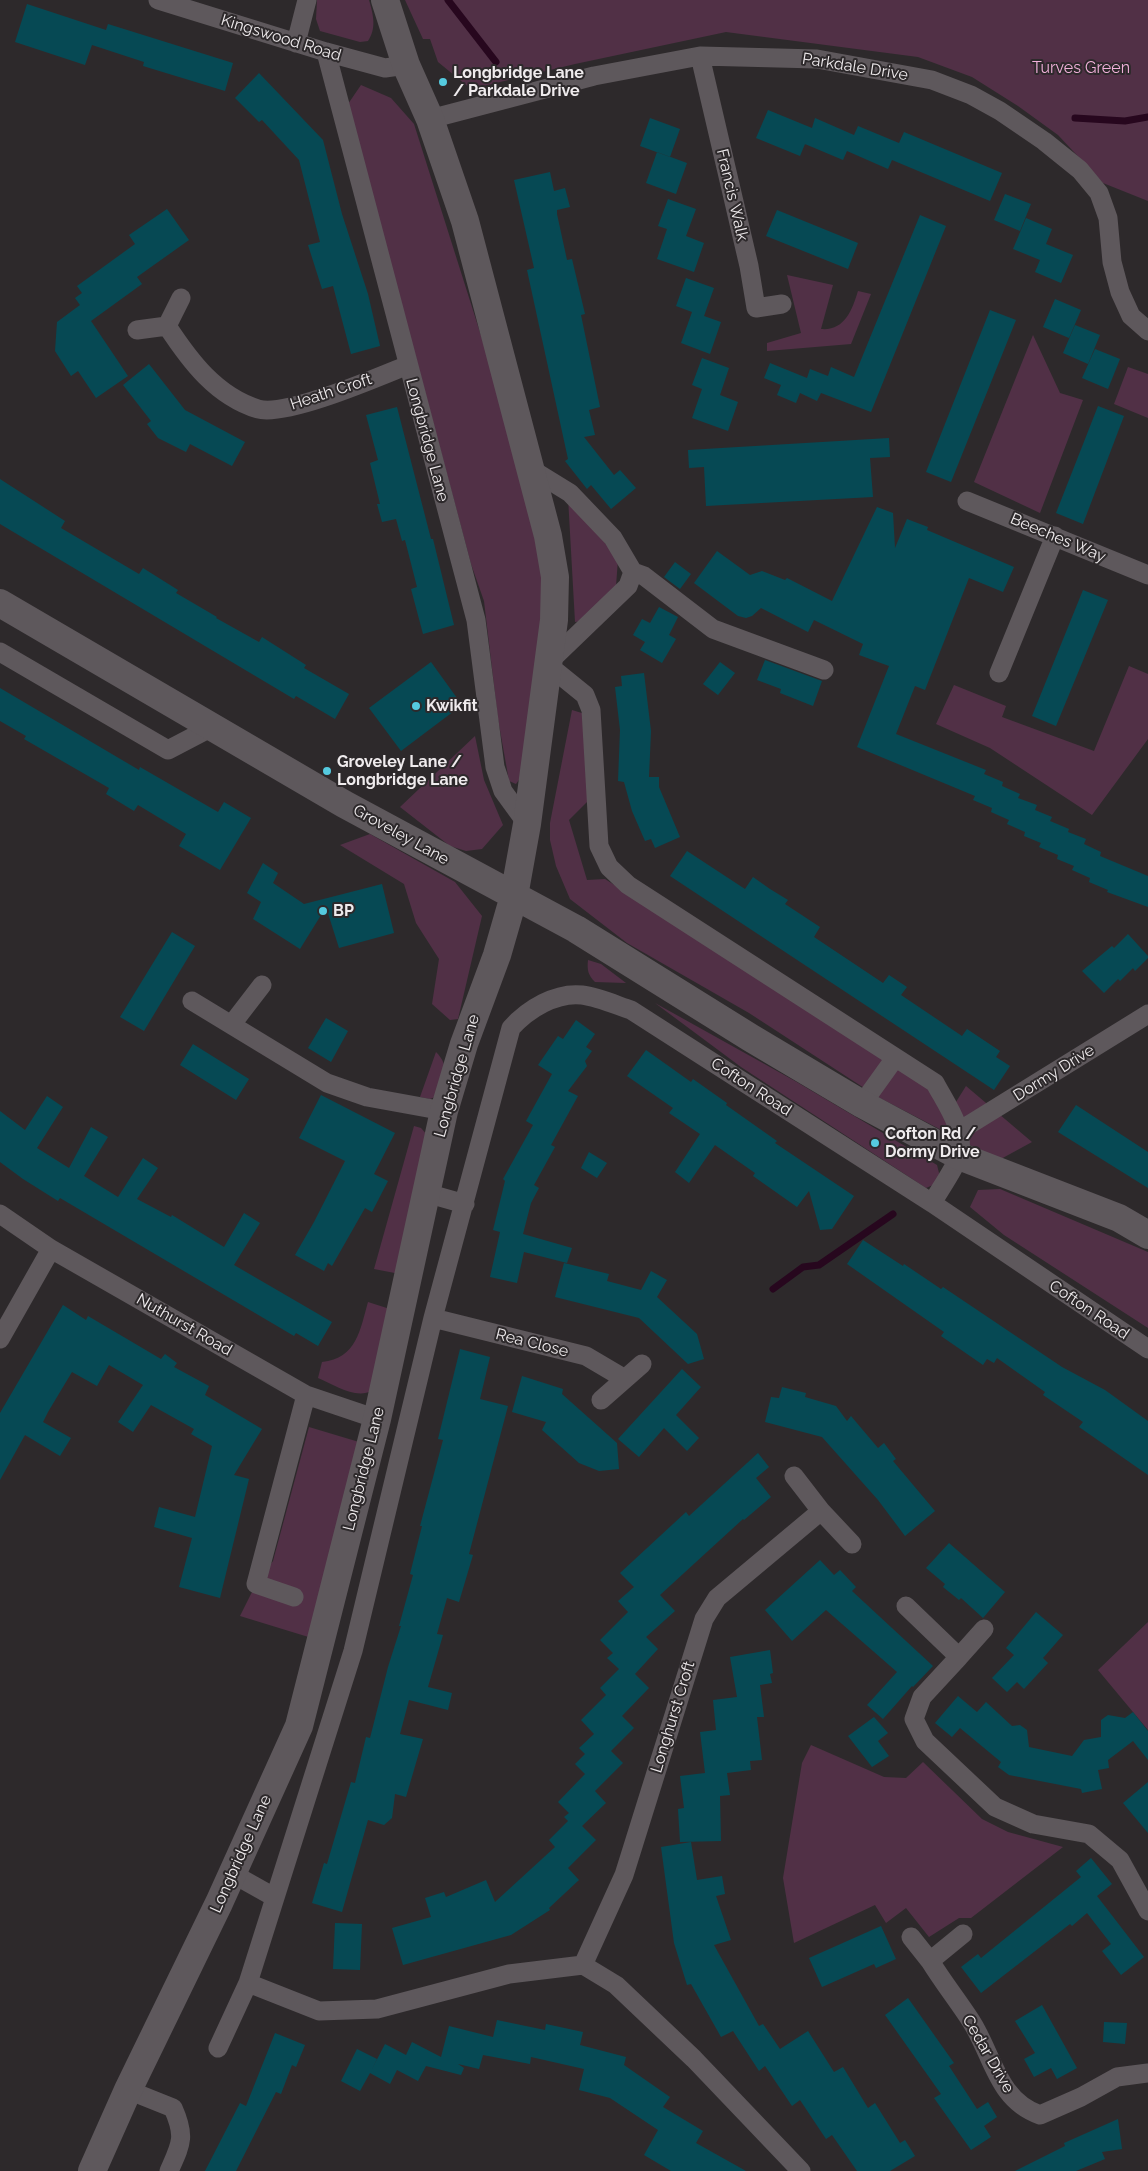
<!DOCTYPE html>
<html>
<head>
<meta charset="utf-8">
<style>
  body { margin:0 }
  canvas { display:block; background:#2d292b }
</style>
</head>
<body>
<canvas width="1148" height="2171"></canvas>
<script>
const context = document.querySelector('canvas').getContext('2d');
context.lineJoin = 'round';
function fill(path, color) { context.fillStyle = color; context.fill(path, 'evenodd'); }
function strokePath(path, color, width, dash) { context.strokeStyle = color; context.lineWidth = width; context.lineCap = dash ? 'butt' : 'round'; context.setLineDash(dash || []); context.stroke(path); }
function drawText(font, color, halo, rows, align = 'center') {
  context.font = font + ' Raleway,sans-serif'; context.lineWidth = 4; context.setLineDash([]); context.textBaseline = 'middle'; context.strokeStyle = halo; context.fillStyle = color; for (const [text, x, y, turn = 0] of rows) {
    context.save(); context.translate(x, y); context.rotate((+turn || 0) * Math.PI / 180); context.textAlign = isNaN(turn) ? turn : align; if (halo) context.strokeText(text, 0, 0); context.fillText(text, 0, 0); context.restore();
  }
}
const green = new Path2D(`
  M317 0H369C373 14 377 28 368 41L360 42 320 31 316 19Z
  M405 0H1148V201L1103 183 1058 135 1018 106 972 77 918 57 726 32 575 64 471 89 438 62 430 39H423Z
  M361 85 391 98 414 124 529 487 542 559 543 600 523 774 516 784 509 781 498 719 484 601 471 564 348 104Z
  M787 275 833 285 821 329C844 331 852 311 858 291L871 294 851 344 767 351V343L801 333Z
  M1033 335 1060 393 1083 400 1040 513 974 482Z
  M1128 367 1148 374V418L1114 404Z
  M568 497 618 559 616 586 583 621 575 622Z
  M1129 666 1148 674V739L1092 815 990 748 936 724 954 685 1006 706 1002 717 1094 751Z
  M572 710 585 714 588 801 569 820 587 880 605 879 956 1102 966 1086 1032 1142 999 1160 878 1097 749 1013 627 943 570 899 556 866 550 840V823Z
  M475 736 484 780 503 825 482 849 466 851 450 846 400 807Z
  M370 834 455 882 482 916 458 1019 450 1020 432 1004 439 959 416 923 404 884 340 845Z
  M588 960 601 964 626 983 595 982C588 975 587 970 588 960Z
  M655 1003 795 1081 937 1165 940 1177 933 1185 926 1188 741 1067Z
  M436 1052C450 1066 444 1077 440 1095L430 1099 420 1097Z
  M414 1126 421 1128 428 1136 400 1274 374 1269Z
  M1000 1189 1148 1252V1328L1004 1235 970 1207 978 1190Z
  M368 1302 393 1310 372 1391C354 1399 335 1385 318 1378L322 1362C357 1358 360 1330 368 1302Z
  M309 1427 359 1442 315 1639 240 1616 256 1584 273 1561Z
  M1148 1622V1730L1098 1670Z
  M811 1745 884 1777 906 1778 923 1762 982 1819 1008 1832 1063 1847 971 1918H959L929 1937 906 1908 886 1923 875 1905 794 1943 783 1878 802 1763Z`);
const stream = new Path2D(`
  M448 0 496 62
  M1075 118 1125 121 1148 117
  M773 1289 803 1267 819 1265 893 1214`);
const building = new Path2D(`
  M27 4 106 30 108 24 233 63 225 91 143 66 144 62 92 45 85 65 15 42Z
  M259 73 323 140 342 214 368 294 380 346 351 354 333 286 322 289 308 245 320 242 299 160 262 120 259 122 235 98Z
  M768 110 812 128 815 118 854 135 858 126 899 143 904 132 1002 173 990 201 892 160 888 169 847 151 843 160 805 144 810 132 800 156 756 138Z
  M650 118 680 129 670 157 640 146Z
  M657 152 687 163 676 194 646 183Z
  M550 172 554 191 565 188 570 207 557 210V214L567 260 572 259 585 314 581 315 600 407 589 410 595 435 584 437 614 475 620 470 636 488 611 509 591 485 587 489 565 461 568 459 527 270 534 268 514 180Z
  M1005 194 1031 204 1020 231 994 220Z
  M668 199 696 209 686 236 704 243 694 272 657 259 667 229 658 226Z
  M167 209 189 240 137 277 142 284 91 321 128 376 96 398 78 371 71 376 55 351 57 322 80 305 75 298 82 293 77 286 135 244 129 235Z
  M777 210 858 243 848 269 766 236Z
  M920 215 946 226 871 412 821 393 817 401 800 393 796 403 777 395 781 385 764 378 770 363 807 378 810 369 828 376 831 367 854 377Z
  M1026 218 1052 229 1046 244 1073 255 1061 283 1035 272 1040 260 1013 249Z
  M686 278 714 288 704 316 721 322 710 354 681 343 692 312 676 306Z
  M1055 299 1081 310 1069 338 1043 327Z
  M990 310 1016 320 951 482 926 472Z
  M1075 325 1100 335 1088 364 1063 353Z
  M1095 349 1120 359 1108 389 1082 378Z
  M702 358 729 368 720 395 738 402 728 431 692 418 702 389 692 385Z
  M149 364 185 410 245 442 232 466 190 444 186 452 158 438 147 424 151 421 123 385Z
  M1098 406 1124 416 1083 524 1056 513Z
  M397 407 431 539H433L454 625 423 634 411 589 417 587 405 540 402 541 396 519 382 522 377 504H380L370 463 378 460 366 415Z
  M889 438 890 457 870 458 873 497 706 506 704 467 689 468 688 450Z
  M0 479 65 521 61 528 139 574 143 568 178 590 176 593 217 617 216 618 259 642 262 637 306 665 304 668 349 694 335 719 296 696 294 699 0 524Z
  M877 507 893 513 895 548 907 519 928 527 927 530 1014 567 1003 592 969 578 925 690 915 686 896 734 986 770 984 774 1003 782 1002 786 1020 794 1018 798 1037 805 1035 810 1052 817 1050 821 1069 829 1068 832 1086 839 1084 844 1101 852 1100 856 1148 876V907L1107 892 1108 890 1089 882 1090 878 1072 870 1074 866 1057 859 1058 855 1039 847 1041 843 1024 836 1025 832 1007 824 1009 820 991 812 992 808 973 800 975 796 857 747 889 666 859 655 863 644 814 620 808 632 761 608 752 616 746 618 738 616 694 583 717 551 750 575 762 571 785 580 787 578 832 601Z
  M675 562 691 574 680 589 664 577Z
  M1083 590 1108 600 1056 726 1032 716Z
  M659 607 678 617 669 635 676 639 662 663 640 650 645 642 633 635 642 619 650 623Z
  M765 660 822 681 813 706 780 693 781 689 757 680Z
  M431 662 462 705 401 751 369 708Z
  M720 662 735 673 718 695 703 684Z
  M644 673 651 731 649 777H659V787L680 837 655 848 651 839 645 841 632 811 624 782 618 781 620 730 615 687 622 686 621 676Z
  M0 688 139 770 140 767 218 812 224 802 251 818 220 870 179 846 186 834 138 805 134 811 106 794 109 788 24 739 26 736 0 721Z
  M687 851 745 889 753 877 770 889 788 900 785 904 820 927 814 937 883 983 889 975 907 987 901 995 962 1036 967 1029 1000 1051 996 1057 1010 1066 994 1090 670 876Z
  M263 863 278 873 273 883 304 904 382 884 394 933 339 948 326 907 300 949 253 919 261 902 247 893Z
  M172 932 195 946 144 1031 120 1017Z
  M1128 934 1148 956V958L1135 971 1133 968 1120 981 1118 979 1104 993 1082 971 1112 946 1114 948Z
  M326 1018 348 1031 331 1062 308 1048Z
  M576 1020 595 1034 586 1047 592 1051 585 1061 587 1066 568 1091 578 1096 551 1145 555 1147 534 1185 539 1188 531 1203 523 1234 572 1248 567 1263 524 1252 517 1283 490 1277 500 1232 493 1230 505 1181 503 1179 533 1125 526 1121 552 1074 538 1065 558 1036 563 1039Z
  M193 1044 249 1079 236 1100 180 1065Z
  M646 1050 691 1082 693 1079 727 1103 726 1105 777 1141 775 1143 854 1196 832 1229 820 1230 809 1191 797 1207 753 1176 755 1173 715 1145 689 1183 675 1172 700 1134 669 1113 673 1108 627 1076Z
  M321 1095 395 1133 374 1174 388 1181 372 1212 365 1208 332 1266 328 1263 324 1271 295 1255 314 1222 345 1161 299 1138Z
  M47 1096 63 1107 37 1148 69 1168 91 1127 108 1137 84 1176 118 1197 143 1158 158 1168 137 1199 171 1217 172 1215 224 1247 244 1213 260 1223 234 1265 332 1322 318 1346 296 1333 294 1336 60 1198 58 1201 23 1179 0 1162V1111L25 1130Z
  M1076 1105 1148 1152V1188L1058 1132Z
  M589 1152 607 1163 597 1178 581 1168Z
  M863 1240 903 1266 904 1264 941 1289 943 1287 1062 1367 1105 1390 1148 1421V1475L1079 1427 1083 1422 1043 1395 1045 1392 997 1358 994 1363 987 1359 983 1365 941 1336 944 1332 847 1264Z
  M564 1263 609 1274 607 1281 641 1290 651 1271 667 1280 657 1297 697 1334 704 1359 688 1364 639 1318 555 1297Z
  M63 1305 86 1320 88 1316 161 1359 165 1354 177 1363 174 1367 209 1386 205 1395 262 1429 234 1475 249 1479 220 1598 179 1587 192 1538 154 1527 159 1507 195 1517 212 1446 191 1434 194 1429 151 1405 133 1432 118 1422 143 1385 109 1365 97 1386 72 1372 48 1412 43 1422 71 1438 60 1456 25 1435 0 1480V1413Z
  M460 1349 490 1357 480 1399 508 1406 469 1554 473 1555 459 1602 447 1598 437 1634 443 1635 428 1687 452 1693 448 1710 409 1700 400 1734 423 1739 406 1797 395 1794 392 1818 384 1825 368 1820 342 1912 312 1903 324 1863 327 1864 351 1782 355 1783 366 1737 370 1738 388 1667 401 1626H399L413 1575 410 1574 422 1526H420L443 1440 438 1439Z
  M682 1369 701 1387 676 1415 699 1438 687 1451 664 1428 639 1457 618 1439Z
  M522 1376 563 1389 562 1394 617 1443 619 1469 599 1471 579 1463 542 1430 546 1422 512 1412Z
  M782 1387 806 1393 805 1397 836 1406 847 1421 851 1416 878 1448 884 1443 896 1459 893 1461 935 1511 905 1536 878 1500 822 1437 765 1422 771 1397 779 1398Z
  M758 1453 769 1467 756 1478 771 1497 744 1520 743 1519 660 1595 675 1611 646 1637 658 1649 635 1674 649 1688 622 1716 634 1728 611 1751 623 1763 595 1791 606 1803 582 1826 596 1840 568 1868 579 1880 549 1908 550 1910 511 1935 403 1965 392 1928 431 1917 425 1898 444 1892 446 1897 486 1880 495 1902 555 1847 549 1840 568 1821 564 1817 569 1813 558 1802 585 1774 575 1764 585 1754 579 1748 594 1734 581 1720 606 1695 600 1688 619 1669 607 1658 613 1653 600 1640 628 1612 618 1601 634 1587 620 1573 686 1512 689 1516Z
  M949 1543 1005 1592 983 1618 961 1598 959 1600 943 1587 945 1584 926 1568Z
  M820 1560 834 1575 840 1570 856 1587 852 1591 933 1666 913 1687 912 1686 883 1719 867 1705 897 1672 826 1610 792 1641 765 1610Z
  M1036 1612 1063 1635 1043 1658 1048 1663 1024 1689 1017 1682 1007 1692 992 1678 1014 1655 1006 1648Z
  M770 1650 773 1673 770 1674 772 1683 760 1685 764 1717H757L762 1760 750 1761 751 1770 727 1773 730 1795 720 1796 721 1841 680 1842 678 1809 684 1808 680 1776 705 1773 700 1732 716 1730 713 1700 737 1697 730 1657Z
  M958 1696 977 1712 986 1702 1012 1726 1020 1725 1027 1730 1029 1747 1072 1756 1084 1740 1101 1737V1720L1108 1715 1125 1718 1133 1712 1148 1731V1760L1133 1741 1108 1760 1109 1768 1098 1770 1102 1789 1082 1793 1081 1789 1009 1775 998 1767 1001 1762 960 1728 952 1737 935 1723Z
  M874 1717 888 1733 878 1741 889 1756 872 1767 848 1736Z
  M1148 1782V1833L1123 1803Z
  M691 1842 697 1880 722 1876 725 1894 716 1896 731 1940 714 1945 759 2026 763 2024 780 2049 808 2031 834 2072 843 2067 868 2108 875 2103 900 2143 905 2140 915 2156 890 2171H857L832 2135 826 2139 800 2100 792 2106 765 2066 759 2071 733 2031 721 2037 691 1984 687 1985 674 1943 661 1847Z
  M1091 1858 1112 1884 1097 1896 1144 1957 1121 1975 1102 1951 1111 1944 1087 1913 1072 1926 1070 1924 981 1993 961 1967 978 1954 981 1958 1081 1877 1076 1871Z
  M335 1923 362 1924 360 1970 333 1969Z
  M881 1926 896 1959 876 1968 874 1964 822 1987 809 1958Z
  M908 1998 954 2063 949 2066 977 2109 988 2102 997 2117 984 2126 991 2137 971 2150 934 2098 941 2094 885 2015Z
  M1042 2005 1077 2068 1057 2079 1051 2068 1034 2077 1024 2059 1035 2053 1015 2021Z
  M497 2020 545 2030 546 2024 583 2032 580 2045 626 2057 624 2065 670 2097 663 2107 703 2131 696 2143 746 2171H671L644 2155 658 2130 610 2098 579 2090 584 2069 531 2057 530 2064 483 2055 479 2069 458 2064 464 2068 461 2075 426 2066 418 2081 397 2070 390 2084 370 2073 360 2091 341 2081 357 2049 377 2059 371 2071 385 2044 406 2055 412 2042 441 2057 449 2026 493 2037Z
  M1104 2022 1127 2023 1125 2044 1103 2042Z
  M275 2033 305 2045 296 2067 292 2065 281 2094 276 2092 236 2171H205L240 2103 246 2106Z
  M1118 2119 1122 2149 1102 2152 1105 2159 1076 2171H1015L1065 2146 1064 2143Z`);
const street = new Path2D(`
  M158 0 326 52 385 68 406 65
  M296 43 307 0
  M326 52 476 620 495 767 503 791 527 824
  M700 56 749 266 756 308 782 304
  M430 119 594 76 700 56 817 59 932 80 971 95 1000 111 1044 141 1080 170 1099 193 1108 218 1112 262 1120 292 1131 316 1148 331
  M167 326C190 361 216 396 258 409 286 417 378 377 408 365
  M137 330 167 326 181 298
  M531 469 570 493 613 538 633 572 628 586 549 662
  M967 501 1148 575
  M633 572 644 576 713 629 824 670
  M0 652 168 750 212 727
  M548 665 585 695 591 710 599 846 609 867 628 885 935 1083C946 1104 966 1130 959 1156 955 1168 939 1191 932 1203
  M999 673 1055 536
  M192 1001 327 1083 367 1097 444 1111
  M232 1024 262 985
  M862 1104 895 1058
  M959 1131 1148 1014
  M426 1193 465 1204
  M0 1214 51 1249 306 1395 377 1419
  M433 1318 586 1356 625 1379
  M0 1339 51 1249
  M601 1400 642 1364
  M794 1476 821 1511 852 1544
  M294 1597 256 1584 306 1395
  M906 1606 959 1657 922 1697 914 1719 925 1741 995 1807 1033 1824 1089 1834 1120 1860 1148 1911
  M959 1657 984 1629
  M233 1874 274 1897
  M963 1934 930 1961C943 1982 958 2001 971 2021 993 2055 997 2100 1040 2115L1081 2097 1117 2077 1148 2073
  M911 1937 930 1961
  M583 1965 616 1985 694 2059 801 2171
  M248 1983 319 2011 377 2009 509 1974 583 1965 624 1875 704 1619 717 1598 821 1511
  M218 2048 248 1983 353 1651 433 1318 511 1028C528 1009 556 992 582 995 598 997 616 1005 631 1010L932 1203 1148 1349
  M128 2090 173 2108C186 2137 181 2144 169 2171`);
const secondary = new Path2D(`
  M0 603 344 804 576 929 751 1038 862 1104 959 1156 1119 1218 1148 1235
  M92 2171 128 2090 219 1903 299 1726 377 1419 444 1111 464 1044 497 955 514 896 527 824 554 620 555 577 548 536 465 221 430 119 406 65 385 0`);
const markers = [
  [443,82,5,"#55cadf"],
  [416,706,5,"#55cadf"],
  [327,771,5,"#55cadf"],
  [323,911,5,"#55cadf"],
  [875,1143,5,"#55cadf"]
];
const streetNames = [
  ["Kingswood Road",281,38,17],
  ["Parkdale Drive",855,67,9],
  ["Francis Walk",732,195,77],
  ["Heath Croft",331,392,-18],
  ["Longbridge Lane",427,440,75],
  ["Beeches Way",1058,538,23],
  ["Groveley Lane",401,835,29],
  ["Dormy Drive",1054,1073,-32],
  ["Longbridge Lane",457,1076,-74],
  ["Cofton Road",751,1087,33],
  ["Cofton Road",1089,1310,34],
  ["Nuthurst Road",184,1325,30],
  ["Rea Close",532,1343,14],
  ["Longbridge Lane",364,1469,-76],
  ["Longhurst Croft",673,1717,-73],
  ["Longbridge Lane",241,1854,-66],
  ["Cedar Drive",988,2054,60]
];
const parkNames = [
  ["Turves Green",1081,68]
];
const poiNames = [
  ["Longbridge Lane",453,73],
  ["/ Parkdale Drive",453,91],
  ["Kwikfit",426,706],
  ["Groveley Lane /",337,762],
  ["Longbridge Lane",337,780],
  ["BP",333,911],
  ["Cofton Rd /",885,1134],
  ["Dormy Drive",885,1152]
];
fill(green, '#513046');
strokePath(stream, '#27071e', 7);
fill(building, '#064954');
strokePath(street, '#5e585c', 19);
strokePath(secondary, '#5e585c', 28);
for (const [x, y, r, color] of markers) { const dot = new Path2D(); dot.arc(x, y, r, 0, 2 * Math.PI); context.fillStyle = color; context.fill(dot); strokePath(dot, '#2d292b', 2); }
drawText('16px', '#efebed', '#2d292b', streetNames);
drawText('16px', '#f2b1db', '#2d292b', parkNames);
drawText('bold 16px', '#efebed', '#2d292b', poiNames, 'left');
</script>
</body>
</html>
